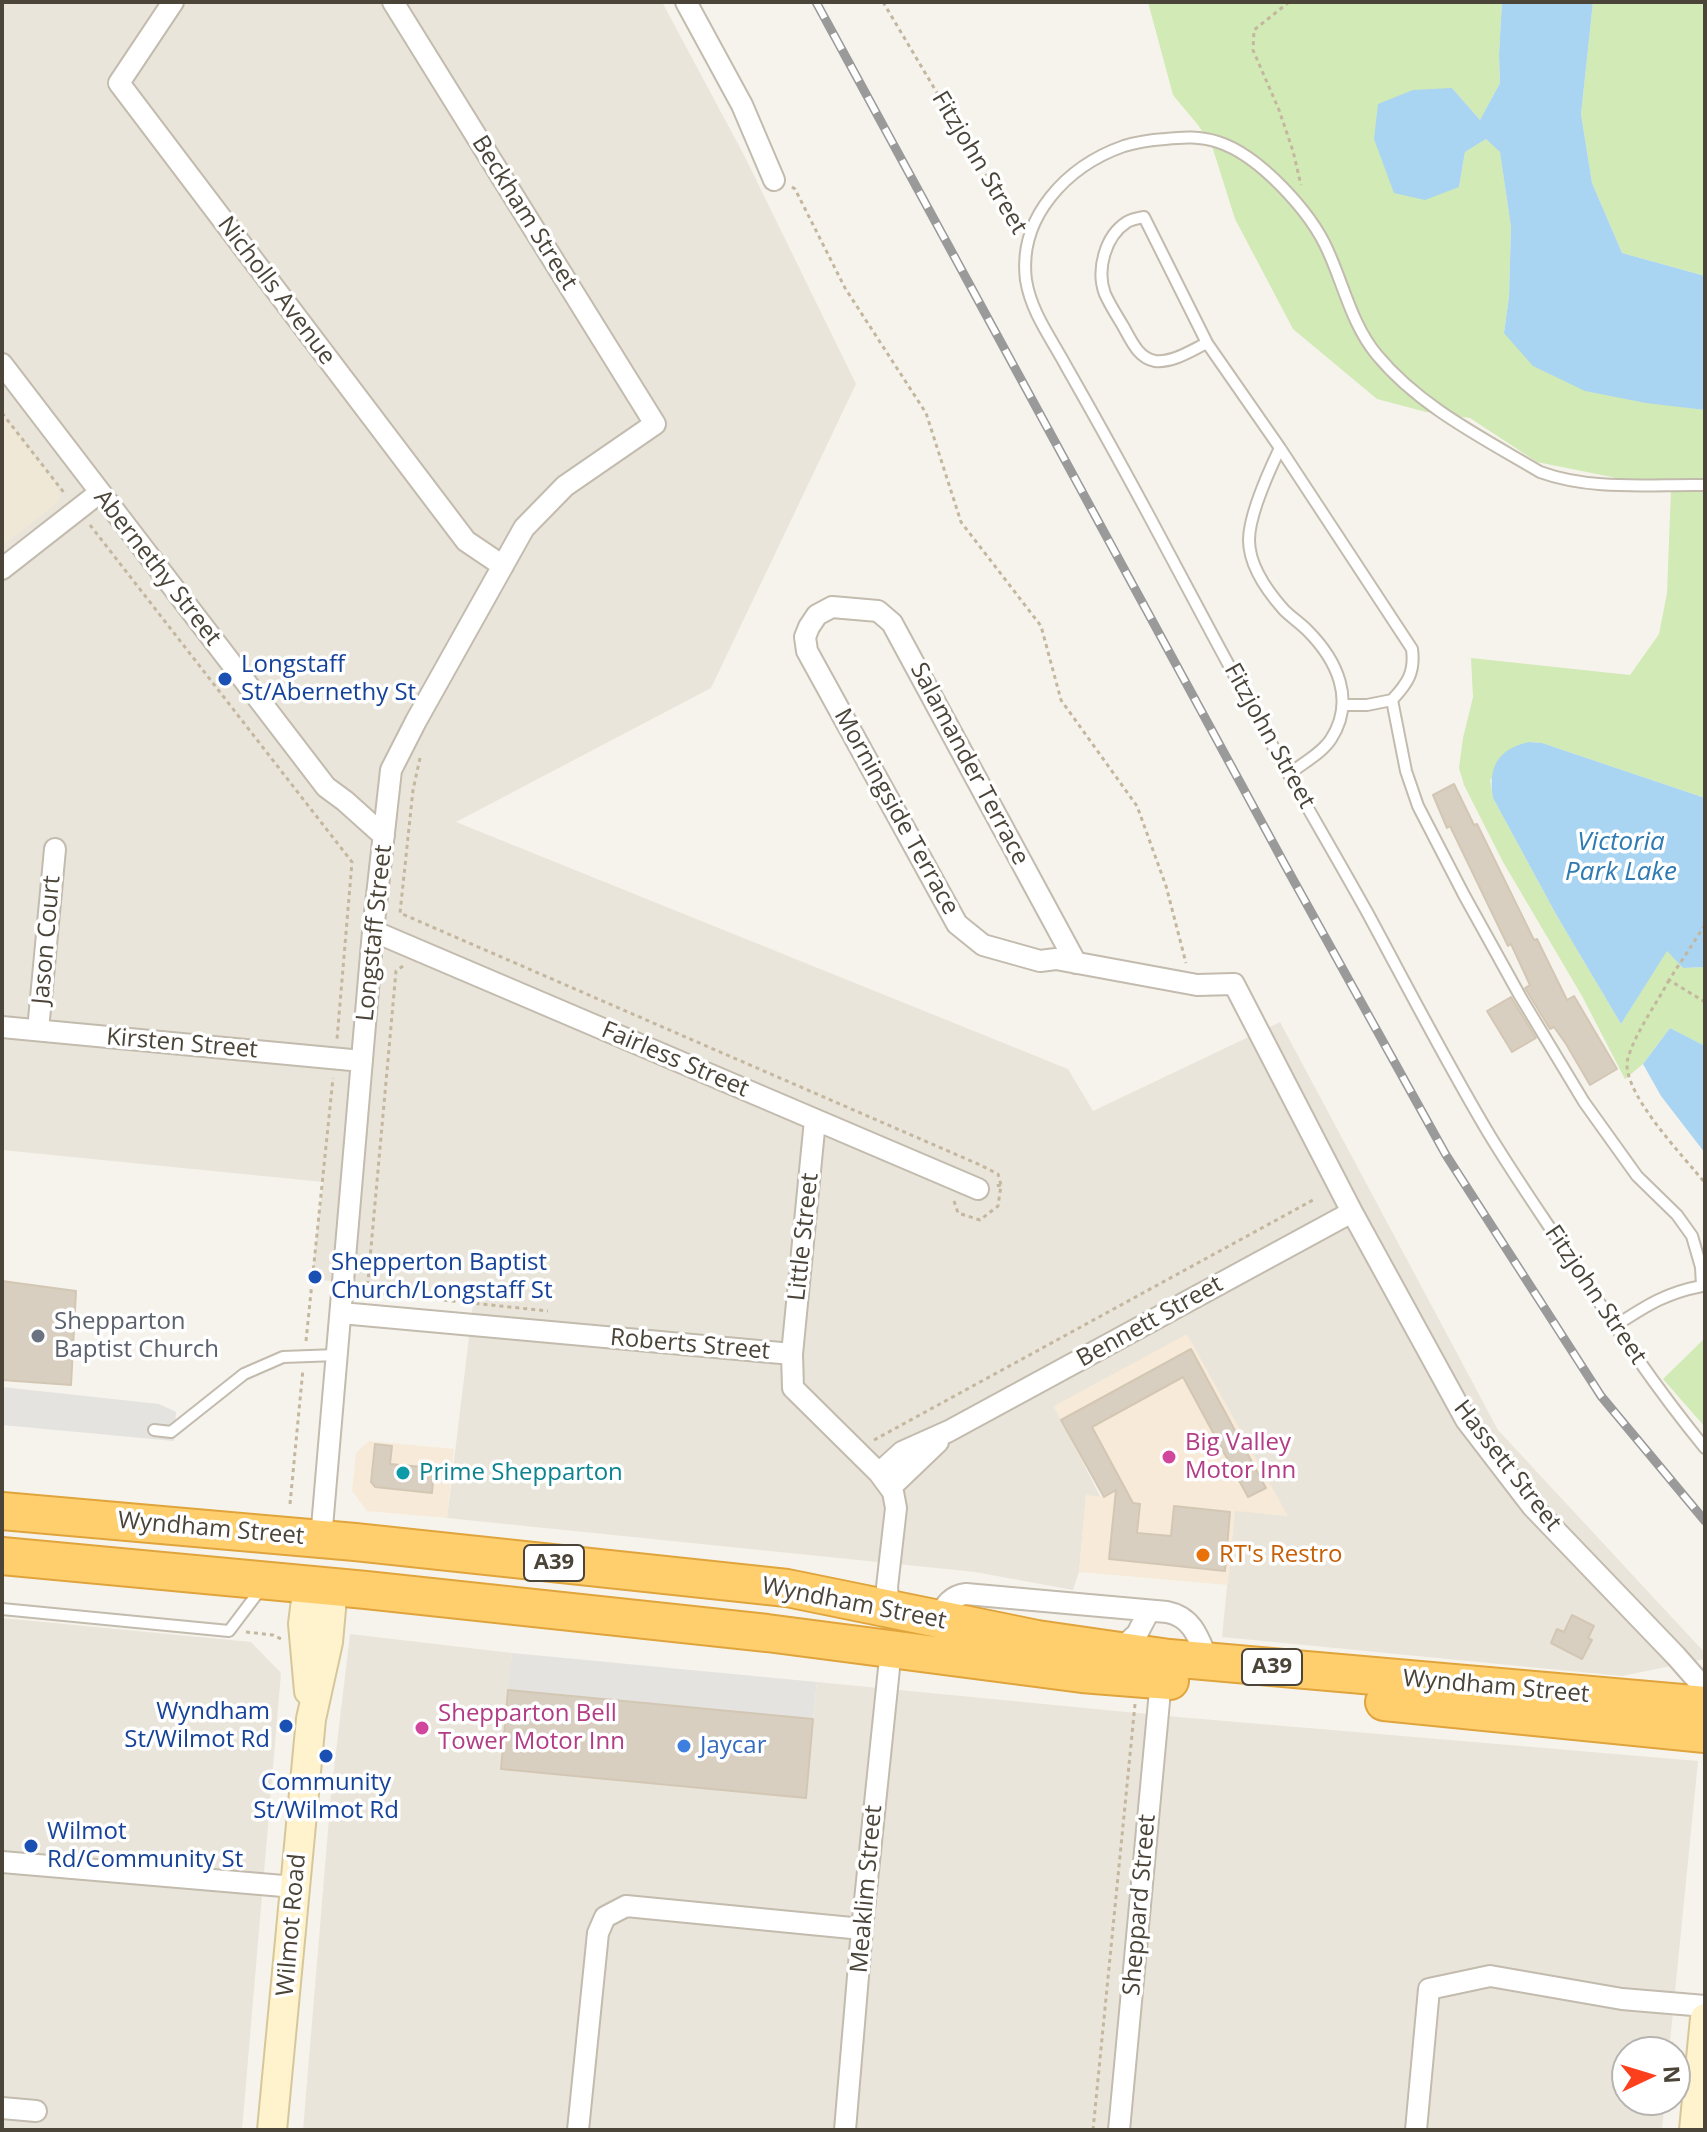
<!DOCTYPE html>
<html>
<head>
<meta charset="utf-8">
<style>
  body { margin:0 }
  #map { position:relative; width:1707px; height:2132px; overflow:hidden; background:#f6f3ec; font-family:"Open Sans",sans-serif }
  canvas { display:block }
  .frame { position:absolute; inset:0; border:4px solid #4b4439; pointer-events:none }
  .north { position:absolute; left:1611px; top:2036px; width:80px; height:80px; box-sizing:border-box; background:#fff; border:2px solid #b7b4b0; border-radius:50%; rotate:86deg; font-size:22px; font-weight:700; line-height:32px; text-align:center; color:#4b4439 }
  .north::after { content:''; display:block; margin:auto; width:28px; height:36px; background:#fc3f1d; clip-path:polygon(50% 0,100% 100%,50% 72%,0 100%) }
</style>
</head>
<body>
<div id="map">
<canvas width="1707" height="2132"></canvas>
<div class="frame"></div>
<div class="north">N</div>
</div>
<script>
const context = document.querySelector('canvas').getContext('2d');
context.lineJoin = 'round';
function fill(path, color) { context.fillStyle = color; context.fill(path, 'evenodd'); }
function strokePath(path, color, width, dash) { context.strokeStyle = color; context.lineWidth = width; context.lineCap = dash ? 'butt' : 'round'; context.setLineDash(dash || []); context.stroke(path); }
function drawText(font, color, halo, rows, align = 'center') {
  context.font = font + ' "Open Sans",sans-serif'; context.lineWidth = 7; context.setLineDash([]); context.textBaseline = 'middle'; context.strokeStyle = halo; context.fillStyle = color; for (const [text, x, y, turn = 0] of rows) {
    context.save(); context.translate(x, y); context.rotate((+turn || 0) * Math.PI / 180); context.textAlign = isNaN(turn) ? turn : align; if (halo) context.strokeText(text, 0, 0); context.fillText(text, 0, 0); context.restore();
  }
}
const residential = new Path2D(`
  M2 2H662L745 157 856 384 711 688 456 822 1068 1069 1093 1111 1280 1022 1498 1430 1705 1653V1659L1622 1676 1222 1637 1235 1506 1054 1406 1101 1498 1086 1496 1079 1572 1073 1590 975 1572 447 1518 474 1296 312 1279 323 1182 2 1150Z
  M2 1618 251 1642 281 1673 242 2130H2Z
  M350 1634 512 1653 501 1769 805 1798 817 1682 1178 1717 1698 1761 1669 2052H1627V2100H1665L1662 2130H303L331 1794Z`);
const commercial = new Path2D(`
  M1187 1334 1288 1516 1235 1511 1228 1585 1079 1572 1086 1495 1104 1497 1054 1406Z
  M369 1441 454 1449 447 1518 367 1511 352 1491 356 1453Z`);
const education = new Path2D(`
  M2 413 56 483 60 496 56 504 2 546Z`);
const green = new Path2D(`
  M1148 2H1502L1499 55 1500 83 1480 120 1452 88 1459 187 1465 152 1486 139 1500 151 1511 227 1509 297 1504 333 1683 407 1705 410V798L1542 743 1529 742 1490 780 1493 798 1557 916 1621 1024 1667 950 1683 968 1705 967V1046L1670 1028 1643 1064 1625 1079 1582 996 1503 862 1464 785 1459 768 1463 738 1473 697 1471 658 1630 675 1659 634 1667 593 1671 489 1537 462 1470 418 1426 412 1377 399 1293 329 1235 219 1212 146 1198 125 1173 95Z
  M1593 2H1705V276L1622 253 1592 183 1581 114Z
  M1705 1338V1427L1663 1379Z`);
const parking = new Path2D(`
  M2 1387 159 1404 176 1412 174 1441 2 1425Z
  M512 1653 817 1682 813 1719 508 1690Z`);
const water = new Path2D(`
  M1502 2H1593L1581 114 1592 183 1622 253 1705 276V410L1646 403 1585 391 1533 366 1504 333 1509 297 1511 227 1500 152 1486 139 1465 152 1459 187 1425 200 1394 193 1374 139 1378 104 1413 90 1452 88 1480 120 1500 83 1499 55Z
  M1529 742 1542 743 1705 798V967L1683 968 1667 951 1621 1024 1557 916 1493 798C1488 768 1497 749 1529 742Z
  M1670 1028 1705 1046V1153L1661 1096 1643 1064Z`);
const building = new Path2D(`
  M1454 784 1474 825 1477 824 1534 940 1537 939 1567 1000 1574 996 1617 1069 1590 1085 1566 1044 1554 1027 1550 1029 1525 988 1530 985 1511 944 1508 946 1450 826 1447 828 1433 795Z
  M1511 997 1536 1038 1512 1052 1487 1011Z
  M2 1281 76 1291 71 1385 2 1380Z
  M1191 1349 1266 1488 1248 1497 1183 1377 1092 1427 1133 1503 1140 1504 1137 1533 1171 1536 1174 1506 1230 1512 1225 1571 1109 1559 1116 1490 1104 1497 1061 1420Z
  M375 1444 392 1446 390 1464 434 1468 432 1493 375 1487 371 1482Z
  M1572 1615 1594 1626 1588 1638 1592 1640 1582 1659 1551 1643 1557 1629 1564 1632Z
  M508 1690 813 1719 806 1798 501 1769Z`);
const path = new Path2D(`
  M883 2 1018 229
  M1289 2 1254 30 1253 50 1279 110 1293 151 1301 185
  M792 187 795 189 845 288 926 413 961 522 1041 626 1061 700 1137 806 1166 886 1186 963
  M2 413 65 494
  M90 525 352 862 337 1039
  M420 758 413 790 400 913 978 1164 998 1174 1001 1185
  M1705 925 1669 980 1705 1002
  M403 966 396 971 367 1292 548 1311
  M1669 980C1656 1005 1636 1031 1628 1058 1618 1089 1685 1158 1705 1183
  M954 1201 958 1213 980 1220 998 1206 1001 1185 996 1186
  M306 1341 333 1078
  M874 1440 1313 1200
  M290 1504 303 1369
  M246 1632 273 1635 281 1639
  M1093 2130 1135 1704`);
const lane = new Path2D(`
  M1207 343C1192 350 1173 363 1155 361 1138 358 1131 340 1123 326 1117 316 1110 305 1105 294 1096 270 1105 236 1127 222 1132 219 1138 218 1144 217L1207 343 1280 448 1412 649C1415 672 1408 683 1392 700L1406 771 1418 806 1464 895 1520 996 1584 1102 1637 1176 1677 1215 1692 1236 1701 1267 1702 1286C1665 1293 1646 1306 1615 1326
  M1280 448C1269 471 1249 515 1249 540 1249 566 1268 592 1284 610 1291 617 1300 623 1307 630 1337 660 1356 700 1331 739 1322 753 1303 763 1289 774
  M1705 485C1650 484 1592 491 1540 472 1483 438 1420 407 1377 355 1352 325 1344 286 1328 251 1311 212 1259 155 1218 142 1200 136 1183 137 1165 139 1151 140 1137 142 1124 146 1067 166 1018 217 1026 280 1031 312 1051 338 1066 366 1094 415 1121 464 1148 514 1184 582 1221 651 1258 719 1293 784 1331 847 1367 912 1407 986 1446 1062 1489 1134 1515 1177 1543 1217 1570 1258 1613 1324 1655 1387 1705 1448
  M1344 705H1367L1392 700
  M154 1430 171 1432 244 1374 283 1357 337 1355
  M2 1609 229 1631 260 1590`);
const street = new Path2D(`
  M173 2 119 83 466 541 503 566
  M686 2 742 105 774 180
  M2 364 326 787 345 801 384 836
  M2 569 99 493
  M373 931 978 1189
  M1076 963 892 623 878 611 832 607 817 615 809 627 805 637 807 651 957 924 983 945 1040 961 1056 959 1197 985 1234 984 1352 1212 1466 1420 1532 1506 1676 1656 1705 1689
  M2 1027 362 1061
  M38 1030 55 849
  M341 1313 792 1354 793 1388 879 1473 893 1492 896 1508 887 1587 889 1608
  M792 1354 815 1120
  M879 1473 902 1452 949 1431 1352 1212
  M891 1487 938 1442
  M321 1539 373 931 391 770 416 721 524 528 565 486 655 424 393 2
  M937 1619C945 1606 950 1596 966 1594L1167 1612C1193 1617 1199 1639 1208 1661
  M1118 1651 1137 1634 1149 1611
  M2 1862 295 1887
  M2 2108 36 2111
  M578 2130 598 1933 605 1917 626 1906 862 1929
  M845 2130 862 1929 891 1649
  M1119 2130 1161 1680
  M1416 2130 1429 1989 1490 1976 1622 1999 1705 2006`);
const secondary = new Path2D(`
  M308 1584 303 1624 309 1691
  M272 2130 311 1719 328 1642 333 1587
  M1694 2130 1705 2018`);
const highway = new Path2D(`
  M2 1511 355 1542 787 1588 1037 1639 1169 1658 1705 1705
  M2 1556 366 1590 767 1633 1082 1674 1170 1681
  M1384 1702 1705 1734`);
const rail = new Path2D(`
  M816 2 1285 865 1446 1155 1601 1396 1705 1521`);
const markers = [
  [225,679,8,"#1a4fb4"],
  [315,1277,8,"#1a4fb4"],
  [38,1336,8,"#6b7280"],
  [1169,1457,8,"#d1479c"],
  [403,1473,8,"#0f9aa8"],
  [1203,1555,8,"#e8710a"],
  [286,1726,8,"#1a4fb4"],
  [422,1728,8,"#d1479c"],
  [684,1746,8,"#3f7fe0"],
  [326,1756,8,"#1a4fb4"],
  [31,1846,8,"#1a4fb4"]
];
const shields = [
  [554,1563,60],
  [1272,1667,60]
];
const shieldNames = [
  ["A39",554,1563],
  ["A39",1272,1667]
];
const streetNames = [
  ["Fitzjohn Street",979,163,59],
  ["Beckham Street",524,213,58],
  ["Nicholls Avenue",276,291,53],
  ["Abernethy Street",157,568,52],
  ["Fitzjohn Street",1269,736,61],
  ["Salamander Terrace",969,764,62],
  ["Morningside Terrace",896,812,61],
  ["Longstaff Street",375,933,-84],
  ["Jason Court",47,940,-85],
  ["Kirsten Street",182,1044,5],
  ["Fairless Street",675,1060,23],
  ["Little Street",804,1237,-84],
  ["Fitzjohn Street",1595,1295,56],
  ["Bennett Street",1150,1322,-29],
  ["Roberts Street",690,1345,5],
  ["Hassett Street",1507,1466,52],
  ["Wyndham Street",211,1529,5],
  ["Wyndham Street",854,1604,11],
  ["Wyndham Street",1496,1687,5],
  ["Meaklim Street",867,1889,-85],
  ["Sheppard Street",1140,1905,-85],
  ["Wilmot Road",292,1925,-85]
];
const transitNames = [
  ["Longstaff",241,665],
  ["St/Abernethy St",241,693],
  ["Shepperton Baptist",331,1263],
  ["Church/Longstaff St",331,1291],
  ["Wyndham",270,1712,"right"],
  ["St/Wilmot Rd",270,1740,"right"],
  ["Community",326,1783,"center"],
  ["St/Wilmot Rd",326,1811,"center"],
  ["Wilmot",47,1832],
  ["Rd/Community St",47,1860]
];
const worshipNames = [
  ["Shepparton",54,1322],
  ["Baptist Church",54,1350]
];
const hotelNames = [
  ["Big Valley",1185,1443],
  ["Motor Inn",1185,1471],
  ["Shepparton Bell",438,1714],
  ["Tower Motor Inn",438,1742]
];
const cultureNames = [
  ["Prime Shepparton",419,1473]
];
const foodNames = [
  ["RT's Restro",1219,1555]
];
const shopNames = [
  ["Jaycar",700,1746]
];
const waterNames = [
  ["Victoria",1621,843],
  ["Park Lake",1621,873]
];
fill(residential, '#eae5da');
fill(commercial, '#f7ead8');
fill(education, '#efe8d6');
fill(green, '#d2eab5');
fill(parking, '#e5e3e0');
fill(water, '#a9d4f2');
fill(building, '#d8cfc1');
strokePath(building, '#d3c7b4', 2);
strokePath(lane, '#c2bbae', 14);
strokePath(street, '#c2bbae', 24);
strokePath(secondary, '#d6c79b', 32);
strokePath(highway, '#e0a43c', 40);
strokePath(path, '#c4b79f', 3, [4, 4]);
strokePath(lane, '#fff', 10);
strokePath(street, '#fff', 20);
strokePath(secondary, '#fff3cd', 28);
strokePath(highway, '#ffcf6e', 36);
strokePath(rail, '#9a9a9a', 9);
strokePath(rail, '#fff', 6, [18]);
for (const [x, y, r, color] of markers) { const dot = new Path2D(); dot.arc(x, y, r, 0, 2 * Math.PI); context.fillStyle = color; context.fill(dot); strokePath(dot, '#fff', 3); }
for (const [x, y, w] of shields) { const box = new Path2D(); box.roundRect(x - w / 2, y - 18, w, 36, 6); context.fillStyle = '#fff'; context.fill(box); strokePath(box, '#4b4439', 2); }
drawText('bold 22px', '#4b4439', null, shieldNames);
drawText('24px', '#4b4439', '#fff', streetNames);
drawText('24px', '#164399', '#fff', transitNames, 'left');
drawText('24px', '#5b616d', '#fff', worshipNames, 'left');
drawText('24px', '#b23c85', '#fff', hotelNames, 'left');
drawText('24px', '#0d838f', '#fff', cultureNames, 'left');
drawText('24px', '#c56008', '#fff', foodNames, 'left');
drawText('24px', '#366cbe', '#fff', shopNames, 'left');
drawText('italic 26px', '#2e7ab2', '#fff', waterNames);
</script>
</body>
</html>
